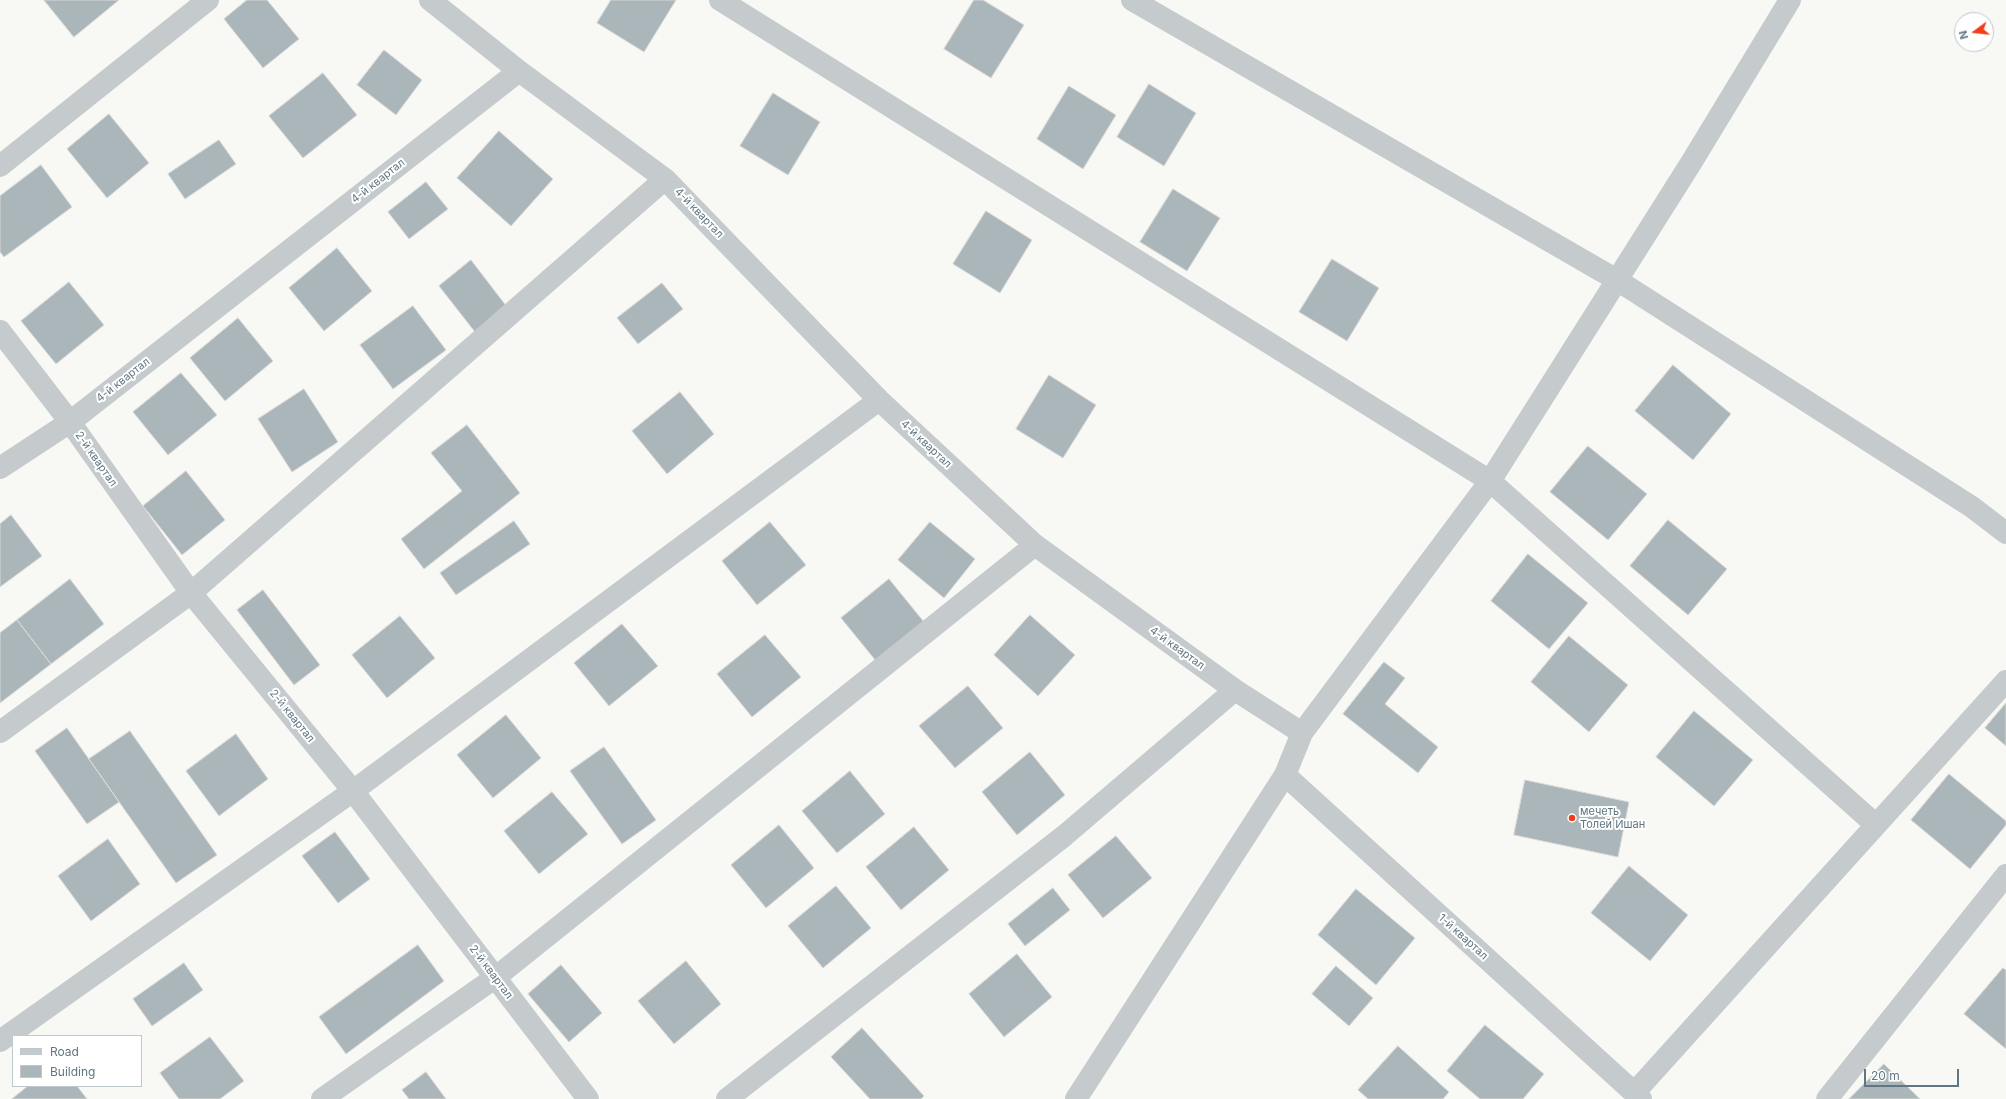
<!DOCTYPE html>
<html>
<head>
<meta charset="utf-8">
<style>
  body { margin:0 }
  #map { position:relative; width:2006px; height:1099px; overflow:hidden; background:#f8f8f5; font-family:Inter,sans-serif }
  canvas { display:block }
  .legend { position:absolute; left:12px; top:1035px; width:130px; height:52px; box-sizing:border-box; background:#fff; border:1px solid #bfc8cd; margin:0; padding:5px 7px; list-style:none; font-size:12px; color:#607682 }
  .legend li { display:flex; align-items:center; gap:8px; height:20px }
  .legend b { width:20px; border:1px solid #bfc8cd }
  .north { position:absolute; left:1954px; top:12px; width:40px; height:40px; box-sizing:border-box; background:#fff; border:1px solid #bfc8cd; border-radius:50%; rotate:255deg; font-size:11px; font-weight:700; line-height:16px; text-align:center; color:#607682 }
  .north::after { content:''; display:block; margin:auto; width:14px; height:18px; background:#f13d1c; clip-path:polygon(50% 0,100% 100%,50% 72%,0 100%) }
  .scale { position:absolute; left:1864px; top:1069px; width:95px; height:18px; box-sizing:border-box; border:2px solid #607682; border-top:0; padding-left:5px; font-size:12px; line-height:14px; white-space:nowrap; color:#607682; -webkit-text-stroke:3px #fff; paint-order:stroke }
</style>
</head>
<body>
<div id="map">
<canvas width="2006" height="1099"></canvas>
<ul class="legend">
<li><b style="height:5px;background:#c5cacd"></b>Road</li>
<li><b style="height:11px;background:#abb6ba"></b>Building</li>
</ul>
<div class="north">N</div>
<div class="scale">20 m</div>
</div>
<script>
const context = document.querySelector('canvas').getContext('2d');
context.lineJoin = 'round';
function fill(path, color) { context.fillStyle = color; context.fill(path, 'evenodd'); }
function strokePath(path, color, width, dash) { context.strokeStyle = color; context.lineWidth = width; context.lineCap = dash ? 'butt' : 'round'; context.setLineDash(dash || []); context.stroke(path); }
function drawText(font, color, halo, rows, align = 'center') {
  context.font = font + ' Inter,sans-serif'; context.lineWidth = 4; context.setLineDash([]); context.textBaseline = 'middle'; context.strokeStyle = halo; context.fillStyle = color; for (const [text, x, y, turn = 0] of rows) {
    context.save(); context.translate(x, y); context.rotate((+turn || 0) * Math.PI / 180); context.textAlign = isNaN(turn) ? turn : align; if (halo) context.strokeText(text, 0, 0); context.fillText(text, 0, 0); context.restore();
  }
}
const building = new Path2D(`
  M44 0H119L74 37Z
  M247 0H267L299 39 263 68 224 19Z
  M611 0H676L644 52 597 23Z
  M974 0H983L1024 25 991 78 944 49Z
  M384 50 422 80 396 115 357 85Z
  M323 73 357 115 303 158 269 116Z
  M1149 84 1196 113 1164 166 1117 137Z
  M1069 86 1116 115 1083 169 1037 139Z
  M773 93 820 122 788 175 740 146Z
  M109 114 149 163 107 198 67 149Z
  M499 131 553 179 511 226 457 178Z
  M219 140 236 164 185 199 168 174Z
  M41 165 72 207 4 257 0 252V196Z
  M426 182 448 209 409 239 388 212Z
  M1173 189 1220 218 1187 271 1140 242Z
  M986 211 1032 240 1000 293 953 264Z
  M337 248 372 291 324 331 289 288Z
  M1332 259 1379 288 1347 341 1299 312Z
  M471 260 507 307 475 332 439 286Z
  M69 282 104 325 56 364 21 321Z
  M662 283 683 309 638 344 617 318Z
  M413 306 446 350 393 389 360 345Z
  M238 318 273 361 225 401 190 358Z
  M1673 365 1731 414 1693 460 1635 411Z
  M181 373 217 415 168 455 133 412Z
  M1049 375 1096 405 1063 458 1016 429Z
  M304 389 338 442 292 472 258 419Z
  M680 392 714 434 667 474 632 431Z
  M467 425 520 493 424 569 401 539 462 491 431 453Z
  M1588 446 1647 494 1608 540 1550 492Z
  M186 471 225 520 182 555 143 506Z
  M11 515 42 556 0 587V524Z
  M1668 520 1727 569 1688 615 1630 566Z
  M514 521 530 544 456 595 440 573Z
  M770 522 806 565 757 605 722 561Z
  M930 522 975 559 944 598 898 560Z
  M1528 554 1588 603 1549 649 1491 601Z
  M70 579 104 624 51 664 17 620Z
  M889 579 924 622 876 661 841 618Z
  M263 590 320 665 294 685 237 610Z
  M1030 615 1075 655 1038 696 994 655Z
  M400 616 435 658 387 698 352 655Z
  M17 620 51 664 0 703V633Z
  M622 624 658 666 609 706 574 663Z
  M765 635 801 677 752 717 717 674Z
  M1569 636 1628 685 1589 732 1531 682Z
  M1384 662 1405 678 1385 704 1438 747 1418 773 1343 714Z
  M968 686 1003 728 955 768 919 726Z
  M2006 703V746L1985 728Z
  M1694 711 1753 760 1714 806 1656 757Z
  M506 715 541 758 493 798 457 755Z
  M67 728 119 802 87 824 35 751Z
  M130 731 217 855 176 883 89 759Z
  M236 734 268 779 219 816 186 771Z
  M604 747 656 820 622 844 570 771Z
  M1030 752 1065 795 1017 835 982 792Z
  M850 771 885 814 837 853 802 811Z
  M1949 774 2006 821V825L1970 869 1911 820Z
  M1525 780 1629 802 1618 857 1514 835Z
  M552 792 588 834 539 874 504 831Z
  M779 825 814 868 766 908 731 865Z
  M914 827 949 870 901 910 866 867Z
  M335 832 370 879 338 903 302 856Z
  M1116 836 1152 878 1103 918 1068 875Z
  M108 839 140 884 91 921 58 876Z
  M1629 866 1688 915 1650 961 1591 913Z
  M836 886 871 928 823 968 788 926Z
  M1053 888 1070 910 1025 946 1008 924Z
  M1356 889 1415 938 1376 985 1318 935Z
  M418 945 444 981 346 1054 319 1017Z
  M1017 954 1052 997 1004 1037 969 994Z
  M686 961 721 1004 674 1044 638 1001Z
  M184 963 203 990 152 1026 133 999Z
  M561 965 602 1013 569 1042 528 994Z
  M1336 966 1373 998 1349 1026 1312 994Z
  M2003 968 2006 970V1049L1964 1014Z
  M1485 1025 1544 1074 1523 1099H1480L1447 1071Z
  M862 1028 924 1096 921 1099H870L831 1057Z
  M210 1037 244 1081 220 1099H179L160 1073Z
  M1398 1046 1449 1092 1443 1099H1368L1358 1090Z
  M1884 1064 1920 1099H1849Z
  M426 1072 446 1099H409L402 1090Z
  M28 1086H77L87 1099H12Z`);
const minor = new Path2D(`
  M430 0 519 71
  M720 0 1490 481 1876 825
  M1132 0 1617 280 1972 507 2006 533
  M0 166 208 0
  M0 331 70 422 191 593 353 791 588 1099
  M0 468 70 422 519 71 665 179 879 400 1035 545 1235 690 1302 733
  M0 732 191 593 665 179
  M1285 775 1641 1099
  M0 1041 353 791 879 400
  M1634 1093 2006 681
  M322 1099 496 977 1035 545
  M727 1099 1064 836 1235 690
  M1076 1099 1285 775 1302 733 1490 481 1691 163 1790 0
  M1827 1099 2006 875`);
const markers = [
  [1572,818,4,"#f13d1c"]
];
const streetNames = [
  ["4-й квартал",378,181,-38],
  ["4-й квартал",699,213,46],
  ["4-й квартал",123,380,-38],
  ["4-й квартал",926,444,43],
  ["2-й квартал",96,459,55],
  ["4-й квартал",1177,648,36],
  ["2-й квартал",292,716,51],
  ["1-й квартал",1463,937,42],
  ["2-й квартал",491,972,53]
];
const poiNames = [
  ["мечеть",1580,812],
  ["Толей Ишан",1580,825]
];
fill(building, '#abb6ba');
strokePath(building, '#dad9d7', 1);
strokePath(minor, '#c5cacd', 22);
for (const [x, y, r, color] of markers) { const dot = new Path2D(); dot.arc(x, y, r, 0, 2 * Math.PI); context.fillStyle = color; context.fill(dot); strokePath(dot, '#fff', 1.5); }
drawText('11px', '#607682', '#fff', streetNames);
drawText('11px', '#607682', '#fff', poiNames, 'left');
</script>
</body>
</html>
